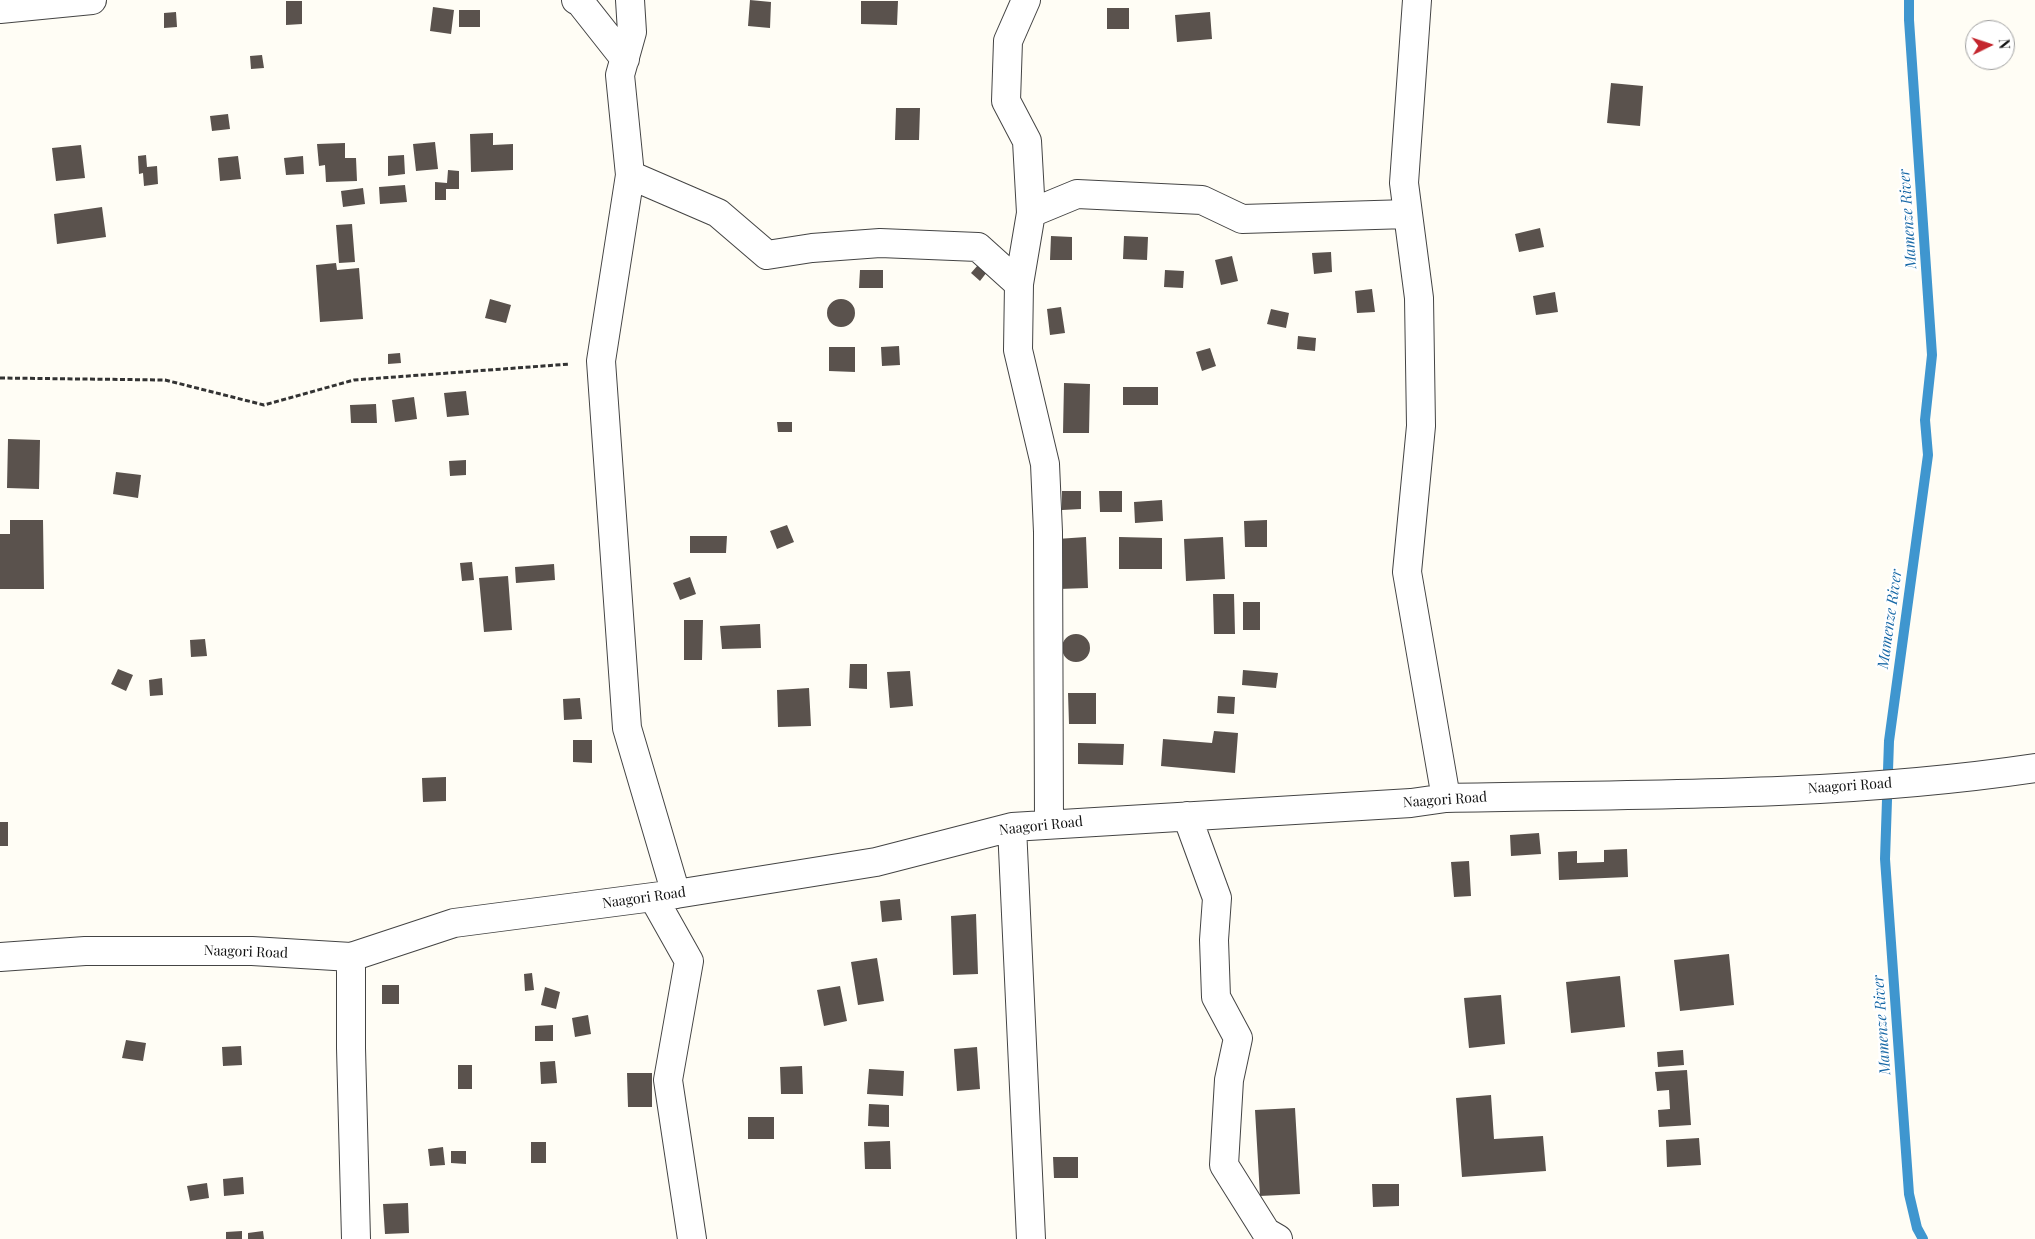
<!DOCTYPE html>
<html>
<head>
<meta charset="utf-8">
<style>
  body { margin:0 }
  #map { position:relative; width:2035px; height:1239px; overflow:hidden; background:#fffdf5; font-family:"Playfair Display",serif }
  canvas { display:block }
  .north { position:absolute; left:1965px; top:20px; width:50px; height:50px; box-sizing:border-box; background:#fff; border:1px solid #a0a0a0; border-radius:50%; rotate:86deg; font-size:14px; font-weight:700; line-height:20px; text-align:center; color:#111 }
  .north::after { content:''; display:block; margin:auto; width:18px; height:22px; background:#c4262e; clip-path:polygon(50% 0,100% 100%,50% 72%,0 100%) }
</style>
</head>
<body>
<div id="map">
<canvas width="2035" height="1239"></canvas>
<div class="north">N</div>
</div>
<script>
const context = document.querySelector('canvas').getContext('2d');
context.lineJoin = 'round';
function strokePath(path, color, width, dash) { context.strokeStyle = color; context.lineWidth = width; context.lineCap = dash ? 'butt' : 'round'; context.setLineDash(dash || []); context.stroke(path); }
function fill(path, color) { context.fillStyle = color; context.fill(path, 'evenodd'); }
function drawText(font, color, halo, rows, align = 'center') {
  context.font = font + ' "Playfair Display",serif'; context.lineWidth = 5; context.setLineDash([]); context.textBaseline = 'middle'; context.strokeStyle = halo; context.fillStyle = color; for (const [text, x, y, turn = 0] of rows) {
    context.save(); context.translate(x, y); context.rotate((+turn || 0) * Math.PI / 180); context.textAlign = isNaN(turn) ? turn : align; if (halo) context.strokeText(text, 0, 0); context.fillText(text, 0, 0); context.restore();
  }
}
const stream = new Path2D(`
  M1909 0V20L1932 355 1925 420 1928 455 1889 741 1885 859 1909 1194 1917 1228 1923 1239`);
const building = new Path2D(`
  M750 0 771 2 770 28 748 26Z
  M286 1H302V24L286 25Z
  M861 1H898L897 25 861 24Z
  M433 7 454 10 451 34 430 31Z
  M1107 8H1129V29H1107Z
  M459 10H480V27H459Z
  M176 12 177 27 164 28V13Z
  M1210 12 1212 39 1177 42 1175 15Z
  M262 55 264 68 251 69 250 56Z
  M1611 83 1643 86 1640 126 1607 123Z
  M896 108H920L919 140H895Z
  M228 114 230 129 212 131 210 116Z
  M493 133V145L513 144V170L471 172 470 134Z
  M435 142 438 169 416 171 413 144Z
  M345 143V158H356L357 181 326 182 325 165 319 166 317 144Z
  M81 145 85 178 56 181 52 148Z
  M146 155 147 167 157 166 158 184 144 186 143 173 139 174 138 156Z
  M404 155 405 174 388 176V156Z
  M238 156 241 179 220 181 218 158Z
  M303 156 304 174 286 175 284 158Z
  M448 170 459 171V189H446V200H435V182L447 183Z
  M405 185 407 202 380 204 379 187Z
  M363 188 365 204 343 207 341 191Z
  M102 207 106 237 57 244 54 214Z
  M352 224 355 262 339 263 336 225Z
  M1540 228 1544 247 1519 252 1515 234Z
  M1051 236 1072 237V260H1050Z
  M1124 236 1148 237 1147 260 1123 259Z
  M1331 252 1332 272 1314 274 1312 253Z
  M1232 256 1238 281 1221 285 1215 260Z
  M336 263 337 270 359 268 363 319 320 322 316 265Z
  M978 265 987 272 980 281 971 273Z
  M860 270H883V288H859Z
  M1165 270 1184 271 1183 288 1164 287Z
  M1372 289 1375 312 1357 313 1355 291Z
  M1555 292 1558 312 1536 315 1533 296Z
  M490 299 511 305 506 323 485 318Z
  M827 313a14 14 0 1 1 28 0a14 14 0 1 1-28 0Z
  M1061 307 1065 333 1050 335 1047 309Z
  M1271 309 1289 313 1286 328 1267 324Z
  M1298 336 1316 338 1315 351 1297 349Z
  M899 346 900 365 882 366 881 347Z
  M829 347H855V372L829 371Z
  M1210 348 1216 366 1202 371 1196 352Z
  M400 353 401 363 388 364V354Z
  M1064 383 1090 384 1089 433H1063Z
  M1123 387H1158V405H1123Z
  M466 391 469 415 447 417 444 393Z
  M414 397 417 419 395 422 392 400Z
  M376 404 377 423H351L350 405Z
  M777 422H792V432H778Z
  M8 439 40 440 39 489 7 488Z
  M466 460V475L450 476 449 461Z
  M116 472 141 475 138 498 113 494Z
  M1062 491H1081V509L1062 510Z
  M1099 491H1122V512H1100Z
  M1162 500 1163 521 1135 523 1134 502Z
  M10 520H43L44 589H0V534H10Z
  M1267 520V547H1245L1244 521Z
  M787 525 794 542 777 549 770 531Z
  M690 536H727L726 553H690Z
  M1086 537 1088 588 1059 589 1057 539Z
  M1119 537 1162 538V569H1119Z
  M1223 537 1225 579 1186 581 1184 539Z
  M472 562 474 580 462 581 460 563Z
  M554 564 555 580 516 583 515 567Z
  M508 576 512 630 484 632 479 578Z
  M690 577 696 594 680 600 673 583Z
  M1213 594H1234L1235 634H1214Z
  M1243 602H1260V630H1243Z
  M684 620H703L702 660H684Z
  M760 624 761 648 722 649 720 626Z
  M1062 648a14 14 0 1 1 28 0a14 14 0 1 1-28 0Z
  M205 639 207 656 191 657 190 640Z
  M850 664H867V689L849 688Z
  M118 669 133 675 126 691 111 684Z
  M1243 670 1278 673 1276 688 1242 685Z
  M910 671 913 706 890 708 887 672Z
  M162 678 163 695 150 696 149 680Z
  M809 688 811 726 778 727 777 690Z
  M1068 693H1096V724H1069Z
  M1218 696 1235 697 1234 714 1217 713Z
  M580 698 582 719 564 720 563 699Z
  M1214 731 1238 733 1235 773 1161 766 1163 739 1212 743Z
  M573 740H592V763L573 762Z
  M1078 743 1124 744 1123 765 1078 764Z
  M446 777V801L423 802 422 778Z
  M0 822H8V846H0Z
  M1539 833 1541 854 1511 856 1510 835Z
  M1627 849 1628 877 1559 880 1558 852 1577 851V863L1604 862V850Z
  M1469 861 1471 896 1454 897 1451 862Z
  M900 899 902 920 882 922 880 901Z
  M976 914 978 974 953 975 951 916Z
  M1729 954 1734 1005 1680 1011 1674 960Z
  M877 958 884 1001 858 1005 851 962Z
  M532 973 534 990 525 991 524 974Z
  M1620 976 1625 1027 1571 1033 1566 982Z
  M382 985H399V1004H382Z
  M840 986 847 1021 824 1026 817 990Z
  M545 987 560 992 556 1009 541 1005Z
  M1501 995 1505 1044 1469 1048 1464 998Z
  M588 1015 591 1034 575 1037 572 1018Z
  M553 1025V1041H535V1026Z
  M126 1040 146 1043 143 1061 122 1058Z
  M241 1046 242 1065 223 1066 222 1047Z
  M977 1047 980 1089 957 1091 954 1049Z
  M1683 1050 1684 1065 1658 1067 1657 1052Z
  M555 1061 557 1083 541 1084 540 1062Z
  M458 1065H472V1089H458Z
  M802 1066 803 1094H781L780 1067Z
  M869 1069 904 1071 903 1096 867 1094Z
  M1687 1070 1691 1125 1659 1127 1658 1110 1670 1109 1669 1090 1657 1091 1655 1072Z
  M627 1073H652V1107H628Z
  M1491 1095 1494 1139 1543 1136 1546 1171 1462 1177 1456 1098Z
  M869 1104 889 1105V1127L868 1126Z
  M1295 1108 1300 1194 1260 1196 1255 1110Z
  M748 1117H774V1139H748Z
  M1699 1138 1701 1165 1667 1167 1666 1140Z
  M890 1141 891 1169H865L864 1142Z
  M531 1142H546V1163H531Z
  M443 1147 445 1165 430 1166 428 1149Z
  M451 1151H466V1164L451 1163Z
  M1053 1157H1078V1178H1054Z
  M243 1177 244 1194 224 1196 223 1179Z
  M207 1183 209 1198 190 1201 187 1186Z
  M1372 1184H1399V1206L1373 1207Z
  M408 1203 409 1233 385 1234 383 1204Z
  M242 1231V1239H226V1232Z
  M263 1231 264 1239H248V1233Z`);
const path = new Path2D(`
  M0 378 165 380 264 405 354 380 570 364`);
const minor = new Path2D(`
  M576 0 580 2 625 59
  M630 0 632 32 620 75 630 175 601 361 627 728 676 894
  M1026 0 1008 41 1006 101 1027 141 1031 213
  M1417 0 1404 183 1419 298 1421 426 1407 572 1446 798
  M0 9 92 0
  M630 175 718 213 767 255 812 248 880 243 978 247 1019 284
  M1187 816 1217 898 1214 940 1216 997 1238 1038 1229 1080 1224 1165 1266 1232 1278 1239
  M1049 824 1048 532 1045 464 1018 350 1019 284 1031 213 1077 194 1202 200 1242 219 1408 214
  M1012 827 1031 1239
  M653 897 689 961 668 1080 692 1239
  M0 957 85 951H252L351 957 454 923 676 894 876 862 1012 827 1411 803 1446 798C1642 794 1840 797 2035 768
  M351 957V1048L356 1239`);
const streetNames = [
  ["Naagori Road",1850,786,-4],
  ["Naagori Road",1445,800,-4],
  ["Naagori Road",1041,826,-6],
  ["Naagori Road",644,898,-8],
  ["Naagori Road",246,952,2]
];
const waterNames = [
  ["Mamenze River",1908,219,-94],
  ["Mamenze River",1890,619,-82],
  ["Mamenze River",1882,1025,-94]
];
strokePath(stream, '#3f96cf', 10);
fill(building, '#5a524d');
strokePath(minor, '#444', 30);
strokePath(path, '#333', 3, [5, 2.5]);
strokePath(minor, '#fff', 28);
drawText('14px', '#111', '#fff', streetNames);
drawText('italic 15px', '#1768a6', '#fff', waterNames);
</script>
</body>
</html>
